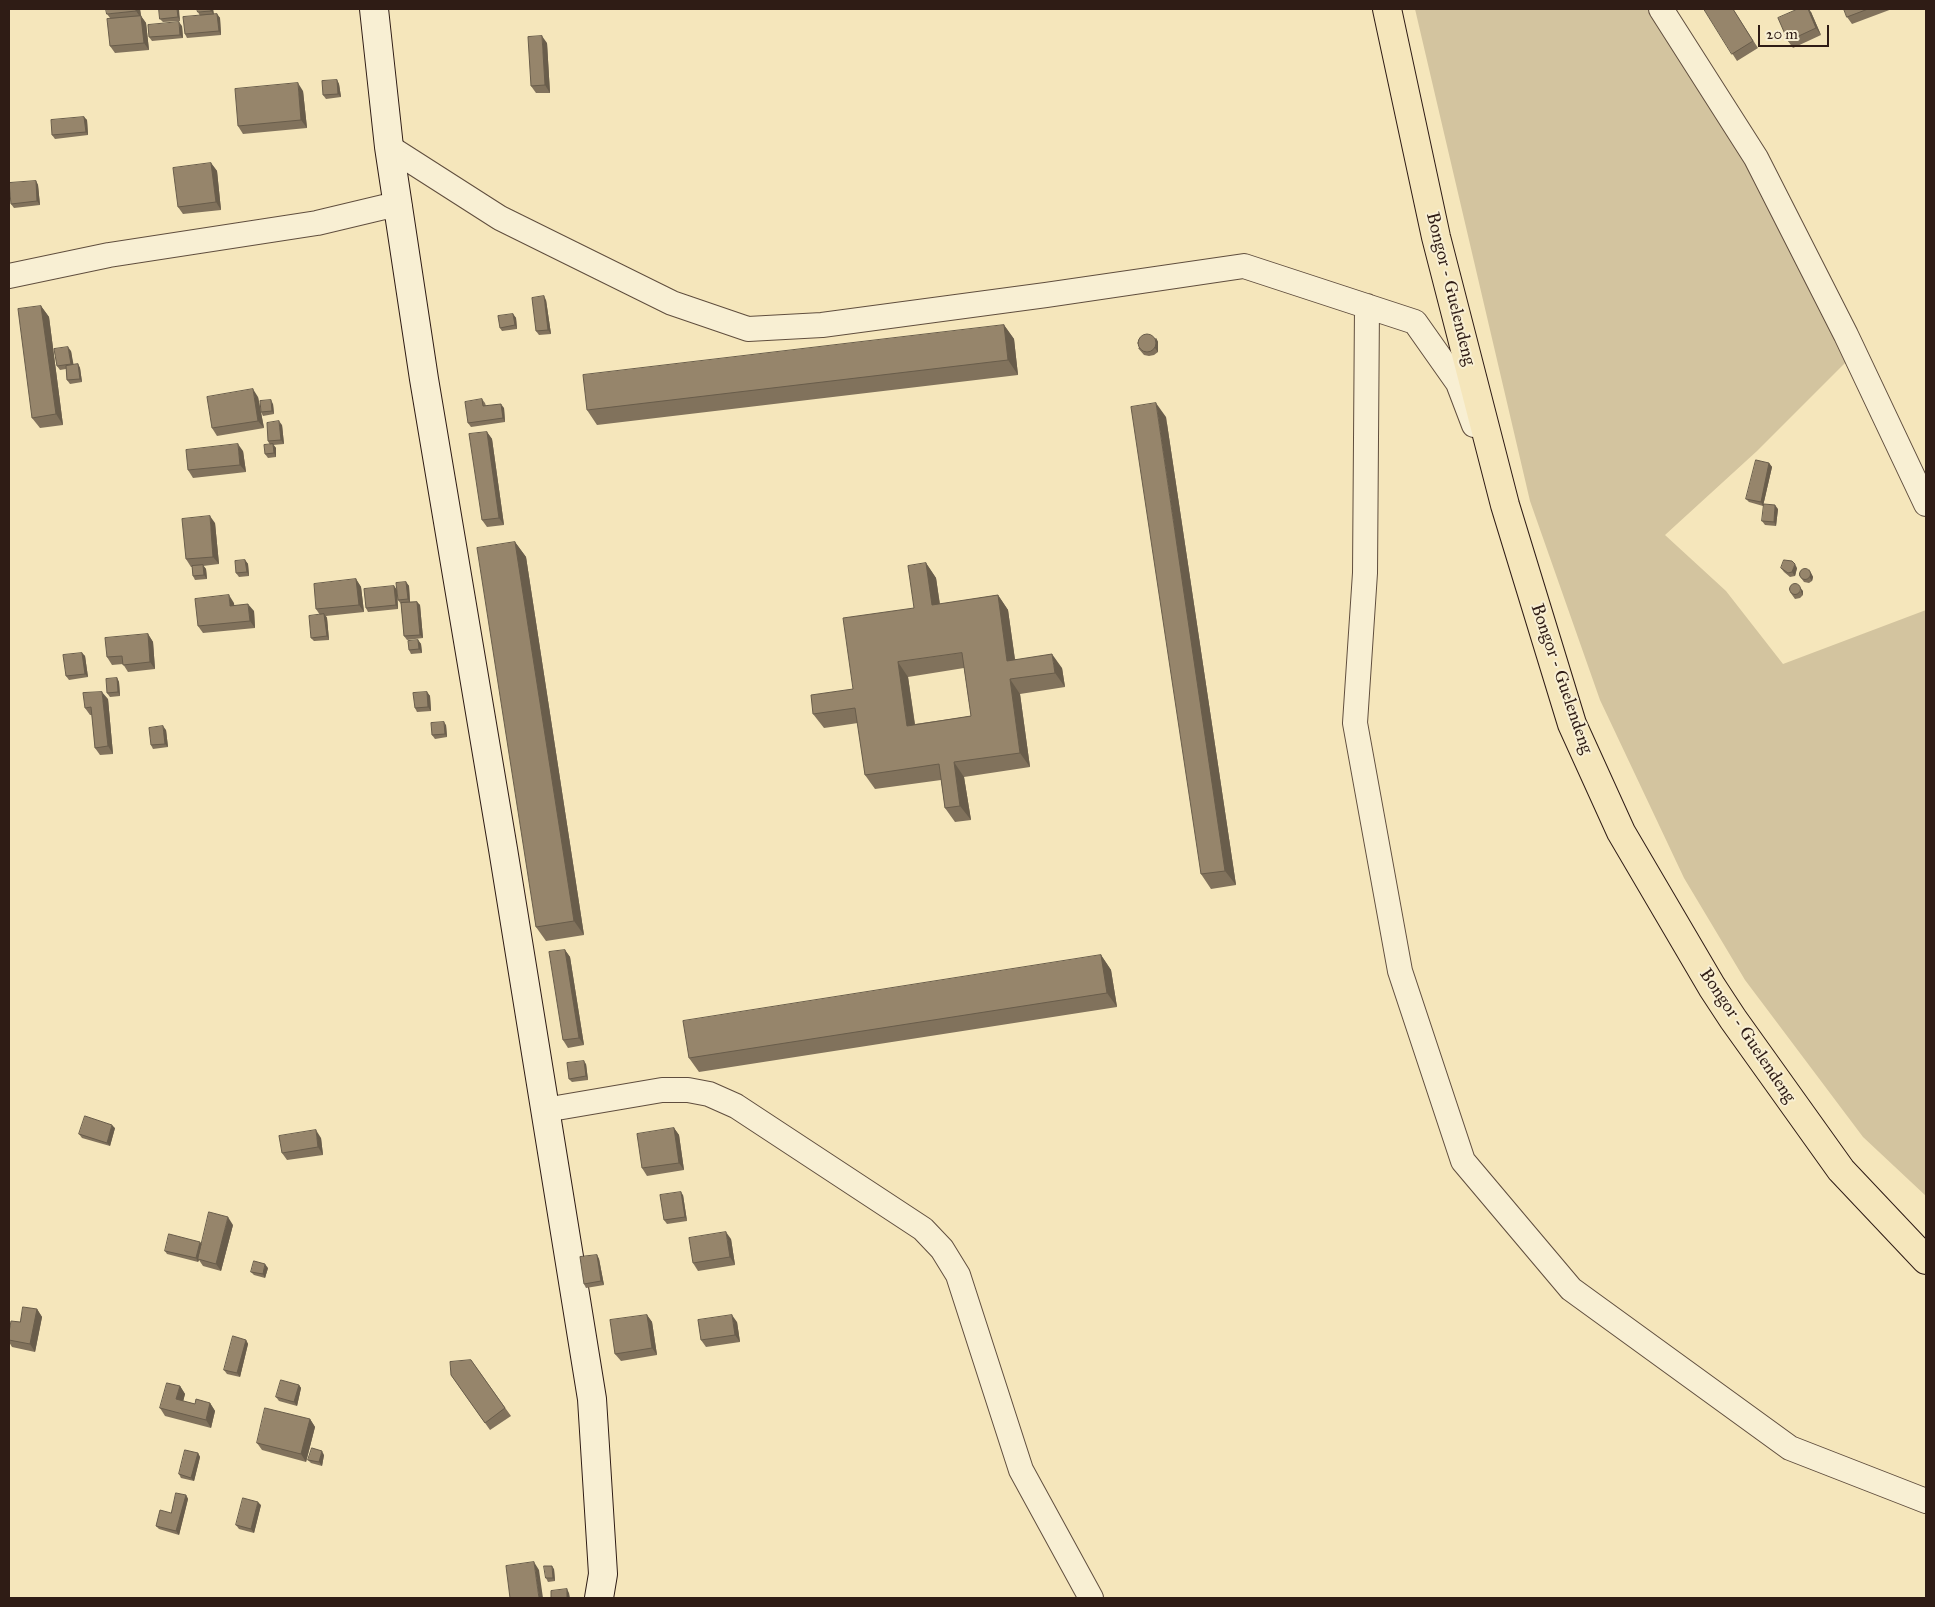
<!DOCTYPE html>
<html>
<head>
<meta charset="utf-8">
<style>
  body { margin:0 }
  #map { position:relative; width:1935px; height:1607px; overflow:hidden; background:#f5e6bb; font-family:"IM FELL Great Primer",serif }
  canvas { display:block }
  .frame { position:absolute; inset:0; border:10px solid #2f1c15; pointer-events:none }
  .scale { position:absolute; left:1758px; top:25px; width:71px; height:22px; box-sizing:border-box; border:2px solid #2f1c15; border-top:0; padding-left:6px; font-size:15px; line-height:18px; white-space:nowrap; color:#2f1c15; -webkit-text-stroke:4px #f8efd3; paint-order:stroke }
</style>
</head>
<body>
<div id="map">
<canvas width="1935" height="1607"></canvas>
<div class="frame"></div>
<div class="scale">20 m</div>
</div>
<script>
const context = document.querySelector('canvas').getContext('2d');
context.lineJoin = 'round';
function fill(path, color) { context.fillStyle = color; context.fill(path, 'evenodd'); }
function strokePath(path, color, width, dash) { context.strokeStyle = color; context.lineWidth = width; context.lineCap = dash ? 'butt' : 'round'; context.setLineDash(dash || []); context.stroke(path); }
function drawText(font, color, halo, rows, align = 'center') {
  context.font = font + ' "IM FELL Great Primer",serif'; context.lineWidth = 4; context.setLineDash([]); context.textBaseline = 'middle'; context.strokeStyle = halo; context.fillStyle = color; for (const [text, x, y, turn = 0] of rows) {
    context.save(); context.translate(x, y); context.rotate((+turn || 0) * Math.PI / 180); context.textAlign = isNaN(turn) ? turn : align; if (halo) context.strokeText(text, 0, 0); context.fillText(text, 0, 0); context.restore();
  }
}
const green = new Path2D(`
  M1415 9H1653L1751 167 1852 356 1757 451 1665 535 1726 591 1783 664 1926 610V1196L1863 1137 1745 980 1684 878 1600 700 1530 501Z`);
const street = new Path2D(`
  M1661 9 1756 158 1846 335 1926 504
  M389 147 500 218 672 303 748 329 822 325 1046 295 1244 266 1415 322 1458 383 1474 425
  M9 276 109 255 317 223 384 207 400 208
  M1367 306 1365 573 1355 723 1400 971 1463 1161 1571 1289 1790 1448 1926 1501
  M545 1110 662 1090H688L709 1094 736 1106 923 1229 942 1249 958 1275 1021 1470 1091 1598`);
const secondary = new Path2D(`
  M374 9 389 147 424 379 503 849 592 1399 603 1574 599 1598`);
const highway = new Path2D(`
  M1387 9 1436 237 1505 505 1572 724 1621 832 1712 987 1733 1019 1841 1170 1926 1260`);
const wall = new Path2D(`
  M140 9 141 16 146 23 149 50 115 53 110 46V18L107 14Z
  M159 9H178L180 21 163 22 160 19Z
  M213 9 214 15 217 14 220 18 221 35 187 38 185 34 200 16 198 12Z
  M1704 9H1733L1758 48 1737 61Z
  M1844 9H1892L1852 24 1847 17Z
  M1811 12 1821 35 1793 48 1788 41Z
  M182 26 183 38 152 41 149 37Z
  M547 43 550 93H536L531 86Z
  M337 80 339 84 341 97 326 99 323 95Z
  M303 91 307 128 243 134 238 126Z
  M84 117 87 120 88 135 55 139 52 135Z
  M211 163 217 171 221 210 183 214 178 207Z
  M36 181 38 185 40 205 14 208 11 204Z
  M546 300 551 334 539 335 536 331Z
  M41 306 49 317 63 425 40 428 32 418Z
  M513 314 516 318 517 329 502 331 500 328Z
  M1004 325 1014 339 1018 375 597 425 587 410Z
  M1156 338 1158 342V352L1154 355 1149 356 1144 355 1138 348Z
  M71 351 73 365 78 364 80 368 82 382 70 384 67 380 66 369 60 370 57 366Z
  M258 397 264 428 217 436 212 428Z
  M482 399 485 403 486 406 504 408 505 422 471 427 468 423Z
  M273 404 274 414 263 416 261 412Z
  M1166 417 1236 885 1211 889 1201 874Z
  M282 425 284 444 273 445 276 448V457L268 458 265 454 270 445 268 441Z
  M487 432 492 439 504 525 487 527 482 520Z
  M243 451 246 472 193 478 188 470Z
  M1769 463 1772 467 1763 506 1749 502 1746 499Z
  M1778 509 1776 526 1765 525 1762 521Z
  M215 523 219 564 203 566 206 569 207 579 195 580 193 576 192 567H191L186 559Z
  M515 542 526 557 584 935 546 941 536 927Z
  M245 560 248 564 249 576 239 577 236 573Z
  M926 563 936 578 940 604 998 595 1008 610 1015 659 1062 668 1065 687 1020 694 1030 767 964 777 971 820 955 822 945 808 941 780 875 789 865 775 858 723 824 728 813 714 853 689 914 608ZM964 668 971 716 915 724 908 677Z
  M1781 568H1797L1795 576 1790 577 1784 572Z
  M1811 573 1813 577 1812 581 1809 583 1804 582 1799 575Z
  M356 579 361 587 364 612 326 616 327 618 329 640 314 641 311 638 320 615 316 609Z
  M406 582 409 586 410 602H417L420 605 423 638 407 640 404 636 401 604 398 600Z
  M394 586 397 590 398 609 368 612 366 608Z
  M1803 591V595L1800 598 1795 599 1790 592Z
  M234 603V605L254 611 255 628 203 633 198 626Z
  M148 634 153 642 155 669 128 672 123 664 112 665 107 657Z
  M418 640 421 644 422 653 411 654 409 650Z
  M82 653 85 656 88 677 69 680 66 676Z
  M117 678 119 682 120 696 110 697 107 693Z
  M427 692 430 696 431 711 417 712 415 708Z
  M108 699 113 754 100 755 95 748 92 715H90L85 708Z
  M446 725 447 737 435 739 432 735Z
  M166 730 168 747 153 749 151 745Z
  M565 950 570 957 584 1045 568 1048 563 1040Z
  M1101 955 1111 970 1117 1007 699 1072 689 1058Z
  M586 1064 588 1080 572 1082 569 1079Z
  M115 1128 110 1146 82 1138 79 1134Z
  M674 1128 679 1135 684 1170 647 1176 642 1168Z
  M321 1138 323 1155 287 1160 282 1153Z
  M683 1195 687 1221 667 1224 664 1220Z
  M233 1225 221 1271 203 1266 199 1260 198 1262 167 1254 165 1251 202 1244Z
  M731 1239 735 1265 698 1271 693 1263Z
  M597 1255 599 1259 604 1285 586 1288 584 1284Z
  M268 1268 265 1278 254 1275 251 1272Z
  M37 1309 42 1317 35 1352 12 1347 9 1342V1332Z
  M647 1315 652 1322 657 1355 621 1361 615 1354Z
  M737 1322 740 1342 706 1347 701 1340Z
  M246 1340 248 1344 240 1377 227 1374 224 1370Z
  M471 1360 511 1416 490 1430 451 1375Z
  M299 1385 301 1388 297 1406 279 1401 276 1397Z
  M180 1386 185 1394 183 1401 195 1404 210 1403 215 1411 211 1428 165 1416 160 1408Z
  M310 1419 315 1427 306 1462 262 1450 257 1443Z
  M198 1453 200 1457 194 1481 181 1478 179 1474Z
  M324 1455 322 1466 311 1463 308 1460Z
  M186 1495 188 1499 179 1535 159 1529 156 1526 171 1513Z
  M261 1505 254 1533 239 1529 236 1525Z
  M554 1569 555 1581 548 1582 546 1578Z`);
const shadedWall = new Path2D(`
  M136 9H140L141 16 146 23 149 50 144 43 141 18 136 11Z
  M177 9H179L180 21 178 17Z
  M211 9H213L214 15 211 11Z
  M1808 9H1809L1811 12 1821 35 1816 28Z
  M217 14 220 18 221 35 219 31Z
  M179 22 182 26 183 38 180 35Z
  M542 36 547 43 550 93 545 85Z
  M337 80 339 84 341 97 338 94Z
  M298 83 303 91 307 128 301 120Z
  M84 117 87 120 88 135 86 132Z
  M211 163 217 171 221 210 216 202Z
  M36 181 38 185 40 205 37 201Z
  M544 296 546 300 551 334 548 330Z
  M41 306 49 317 63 425 56 414Z
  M513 314 516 318 517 329 515 325Z
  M1004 325 1014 339 1018 375 1008 360Z
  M1156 338 1158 342V352L1155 348Z
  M68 347 71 351 74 367 71 364Z
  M78 364 80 368 82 382 80 379Z
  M253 389 258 397 264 428 258 421Z
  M271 400 273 404 274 414 272 411Z
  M1156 403 1166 417 1236 885 1225 871Z
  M501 404 504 408 505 422 503 418Z
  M279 421 282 425 284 444 281 440Z
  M487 432 492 439 504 525 499 518Z
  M238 444 243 451 246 472 240 465Z
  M273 444 276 448V457L274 453Z
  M1769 463 1772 467 1763 506 1761 502Z
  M1775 505 1778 509 1776 526 1774 522Z
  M210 516 215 523 219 564 213 557Z
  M515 542 526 557 584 935 574 921Z
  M245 560 248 564 249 576 247 572Z
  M926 563 936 578 942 620 932 605Z
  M1795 564 1797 568 1795 576 1792 572Z
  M203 565 206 569 207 579 204 575Z
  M1809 569 1813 577 1812 581 1810 578Z
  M356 579 361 587 364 612 359 605Z
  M406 582 409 586 410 603 408 599Z
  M394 586 397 590 398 609 396 605Z
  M1800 587 1803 591V595L1801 592Z
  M229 595 234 603 235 613 230 606Z
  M998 595 1008 610 1017 675 1007 661Z
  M417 602 420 605 423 638 420 635Z
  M248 604 254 611 255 628 250 621Z
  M324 614 327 618 329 640 327 636Z
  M148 634 153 642 155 669 150 662Z
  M418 640 421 644 422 653 419 649Z
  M82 653 85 656 88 677 85 674Z
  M1052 654 1062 668 1065 687 1055 673Z
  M898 662 908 677 917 740 907 726Z
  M117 678 119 682 120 696 118 692Z
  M1010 679 1020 694 1030 767 1020 753Z
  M102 692 108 699 113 754 108 746Z
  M427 692 430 696 431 711 428 707Z
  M444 722 446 725 447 737 445 734Z
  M163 726 166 730 168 747 165 744Z
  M954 762 964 777 971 820 960 806Z
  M565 950 570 957 584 1045 579 1038Z
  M1101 955 1111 970 1117 1007 1107 993Z
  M584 1061 586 1064 588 1080 586 1076Z
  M112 1125 115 1128 110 1146 107 1143Z
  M674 1128 679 1135 684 1170 679 1163Z
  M316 1130 321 1138 323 1155 318 1147Z
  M681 1192 683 1195 687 1221 685 1217Z
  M228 1217 233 1225 221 1271 216 1264Z
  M726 1232 731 1239 735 1265 730 1257Z
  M200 1242 203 1245 198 1259 199 1260 198 1262 196 1258Z
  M597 1255 599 1259 604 1285 601 1281Z
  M265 1264 268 1268 265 1278 263 1274Z
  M37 1309 42 1317 35 1352 30 1344Z
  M647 1315 652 1322 657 1355 652 1348Z
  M732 1315 737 1322 740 1342 735 1335Z
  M246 1340 248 1344 240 1377 237 1373Z
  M299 1385 301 1388 297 1406 294 1402Z
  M180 1386 185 1394 182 1406 176 1399Z
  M210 1403 215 1411 211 1428 206 1420Z
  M310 1419 315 1427 306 1462 301 1454Z
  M322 1451 324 1455 322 1466 319 1462Z
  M198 1453 200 1457 194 1481 191 1478Z
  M186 1495 188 1499 179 1535 176 1531Z
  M258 1502 261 1505 254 1533 251 1529Z
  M534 1562 539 1570 543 1598H539Z
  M552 1566 554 1569 555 1581 553 1578Z
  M567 1589 569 1593 570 1598H567Z`);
const building = new Path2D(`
  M106 9H136V11L107 14Z
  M159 9H177L178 17 160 19Z
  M197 9H211V11L198 12Z
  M1704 9H1733L1753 41 1732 54Z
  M1798 9H1808L1816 28 1788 41 1778 18Z
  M1844 9H1868L1847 17Z
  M217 14 219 31 185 34 183 17Z
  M141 16 144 43 110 46 107 19Z
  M179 22 180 35 149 37 148 25Z
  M542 36 545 85 531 86 528 37Z
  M337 80 338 94 323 95 322 81Z
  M298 83 301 120 238 126 235 89Z
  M84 117 86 132 52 135 51 120Z
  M211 163 216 202 178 207 173 168Z
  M36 181 37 201 11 204 9 183Z
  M544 296 548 330 536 331 532 298Z
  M41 306 56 414 32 418 18 309Z
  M513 314 515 325 500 328 498 316Z
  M1004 325 1008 360 587 410 583 375Z
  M1138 343a9 9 0 1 1 18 0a9 9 0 1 1-18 0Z
  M68 347 71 364 57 366 54 349Z
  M78 364 80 379 67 380 66 366Z
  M253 389 258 421 212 428 207 397Z
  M482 399 483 406 501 404 503 418 468 423 465 402Z
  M271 400 272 411 261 412 260 401Z
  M1156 403 1225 871 1201 874 1131 407Z
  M279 421 281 440 268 441 267 423Z
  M487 432 499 518 482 520 469 434Z
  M238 444 240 465 188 470 186 450Z
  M273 444 274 453 265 454 264 445Z
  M1756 460 1769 463 1761 502 1746 499Z
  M1764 504 1775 505 1774 522 1762 521Z
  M210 516 213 557 186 559 182 519Z
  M515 542 574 921 536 927 477 548Z
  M245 560 247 572 236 573 235 561Z
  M1784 560 1792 561 1795 564 1792 572 1788 573 1781 568Z
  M926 563 932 605 998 595 1007 661 1052 654 1055 673 1010 679 1020 753 954 762 960 806 945 808 939 764 865 775 855 708 813 714 811 695 853 689 843 618 914 608 908 566ZM962 653 971 716 907 726 898 662Z
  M203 565 204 575 193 576 192 566Z
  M1799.5 574a5.5 5.5 0 1 1 11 0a5.5 5.5 0 1 1-11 0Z
  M356 579 359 605 316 609 314 584Z
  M406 582 408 599 398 600 396 583Z
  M1789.5 589a5.5 5.5 0 1 1 11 0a5.5 5.5 0 1 1-11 0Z
  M394 586 396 605 366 608 364 589Z
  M229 595 230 606 248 604 250 621 198 626 195 599Z
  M417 602 420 635 404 636 401 603Z
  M324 614 327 636 311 638 309 616Z
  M148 634 150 662 123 665 122 656 107 657 105 638Z
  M418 640 419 649 409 650 408 641Z
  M82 653 85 674 66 676 63 655Z
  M117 678 118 692 107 693 106 679Z
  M102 692 108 746 95 748 91 707 85 708 83 693Z
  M427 692 428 707 415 708 413 693Z
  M444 722 445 734 432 735 431 723Z
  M163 726 165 744 151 745 149 728Z
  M565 950 579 1038 563 1040 549 952Z
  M1101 955 1107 993 689 1058 683 1021Z
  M584 1061 586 1076 569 1079 567 1063Z
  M85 1116 112 1125 107 1143 79 1134Z
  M674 1128 679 1163 642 1168 637 1134Z
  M316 1130 318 1147 282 1153 279 1136Z
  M681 1192 685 1217 664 1220 660 1195Z
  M209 1212 228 1217 216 1264 198 1259Z
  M726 1232 730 1257 693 1263 689 1238Z
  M169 1234 200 1242 196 1258 165 1251Z
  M597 1255 601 1281 584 1284 580 1257Z
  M254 1261 265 1264 263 1274 251 1272Z
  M23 1307 37 1309 30 1344 9 1340V1332L11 1321 20 1322Z
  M647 1315 652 1348 615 1354 610 1320Z
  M732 1315 735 1335 701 1340 698 1320Z
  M233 1336 246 1340 237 1373 224 1370Z
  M471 1360 505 1408 485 1423 451 1375 450 1362Z
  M281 1380 299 1385 294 1402 276 1397Z
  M167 1383 180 1386 176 1399 195 1404 196 1399 210 1403 206 1420 160 1408Z
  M265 1408 310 1419 301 1454 257 1443Z
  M312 1448 322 1451 319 1462 308 1460Z
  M185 1450 198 1453 191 1478 179 1474Z
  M176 1493 186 1495 176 1531 156 1526 160 1510 171 1513Z
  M243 1498 258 1502 251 1529 236 1525Z
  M534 1562 539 1598H510L506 1566Z
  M544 1566H552L553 1578H546Z
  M567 1589V1598H551V1591Z`);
const streetNames = [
  ["Bongor - Guelendeng",1450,289,76],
  ["Bongor - Guelendeng",1561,679,71],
  ["Bongor - Guelendeng",1747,1036,56]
];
fill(green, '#d3c49f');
strokePath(street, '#604e3e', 26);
strokePath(secondary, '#2f1c15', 30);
strokePath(highway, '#2f1c15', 30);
strokePath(street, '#f8efd3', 24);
strokePath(secondary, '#f8efd3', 28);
strokePath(highway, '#f5e6bb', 28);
fill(wall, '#81725c');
fill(shadedWall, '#695d4b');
fill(building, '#96856b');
strokePath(building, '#695d4b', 1);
drawText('18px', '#2f1c15', '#f8efd3', streetNames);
</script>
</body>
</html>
